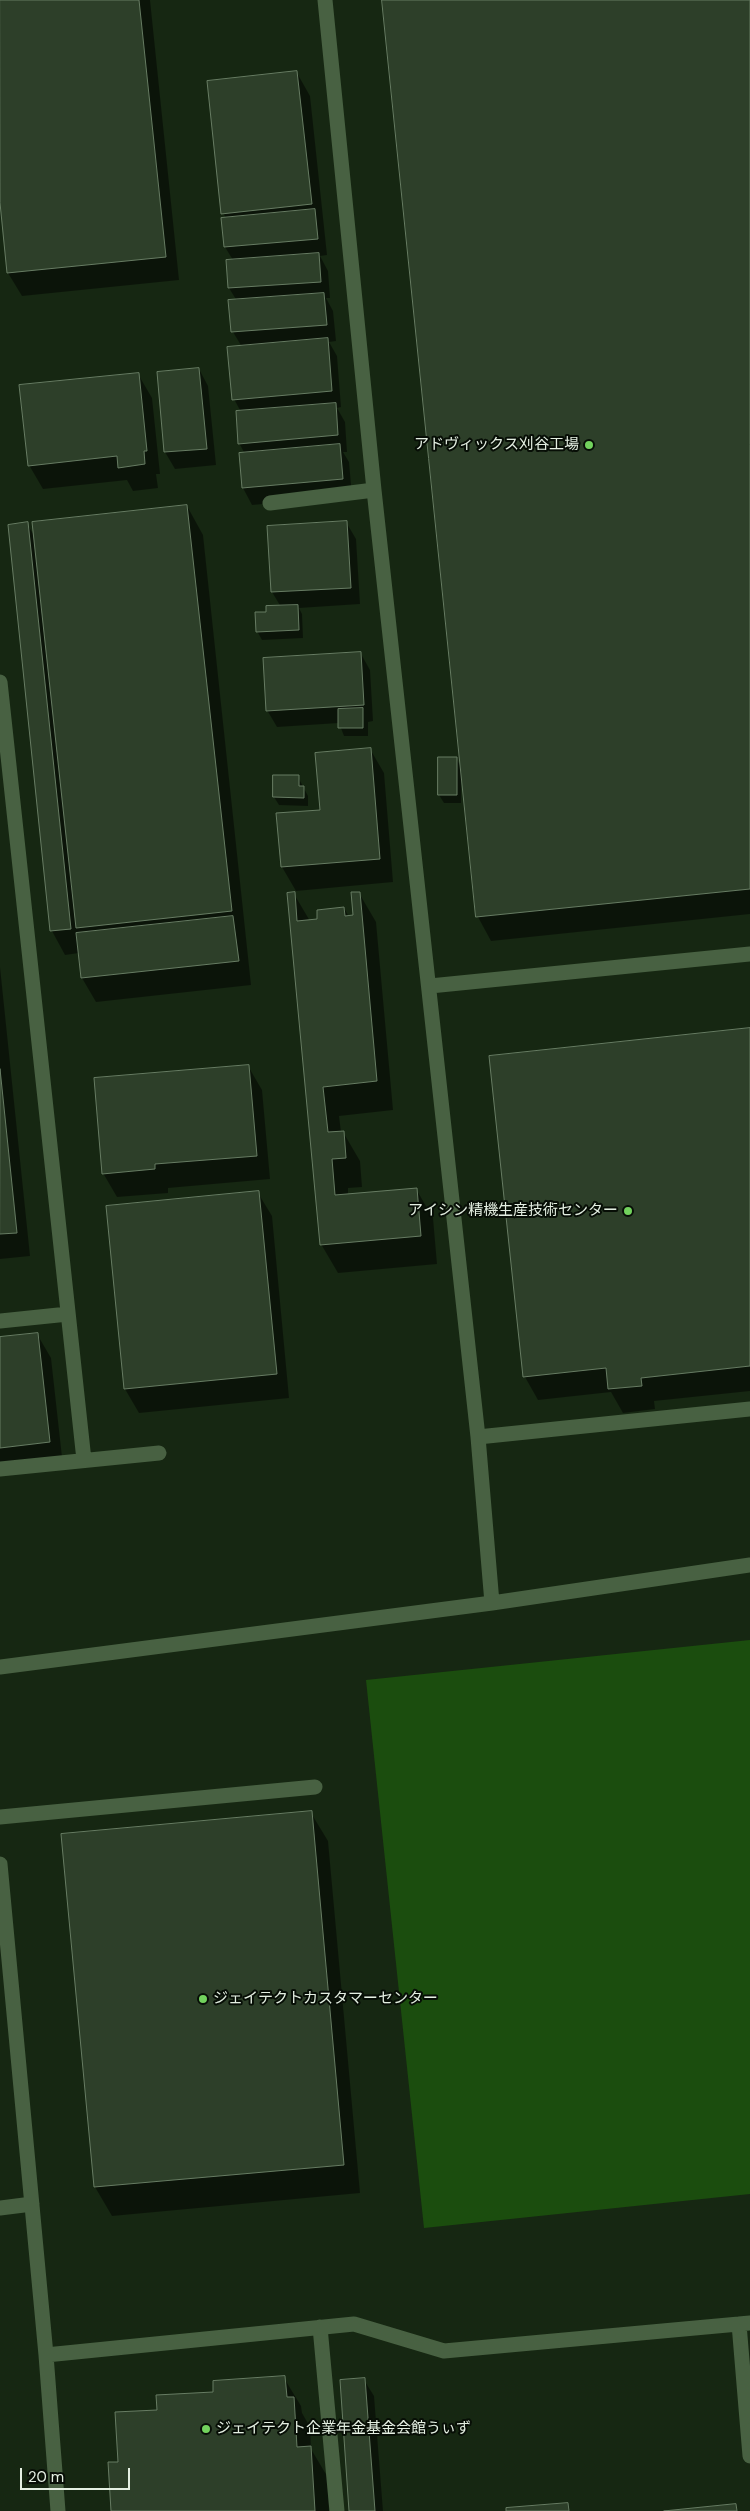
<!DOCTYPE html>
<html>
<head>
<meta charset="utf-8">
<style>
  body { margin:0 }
  #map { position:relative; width:750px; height:2511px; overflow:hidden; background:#162712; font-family:"DM Sans",sans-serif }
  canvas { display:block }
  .scale { position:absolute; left:20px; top:2468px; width:110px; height:22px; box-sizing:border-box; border:2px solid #e4efe2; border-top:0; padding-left:6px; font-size:15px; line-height:18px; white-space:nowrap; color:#e4efe2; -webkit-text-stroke:4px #070e06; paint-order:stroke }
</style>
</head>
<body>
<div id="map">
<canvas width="750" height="2511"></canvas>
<div class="scale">20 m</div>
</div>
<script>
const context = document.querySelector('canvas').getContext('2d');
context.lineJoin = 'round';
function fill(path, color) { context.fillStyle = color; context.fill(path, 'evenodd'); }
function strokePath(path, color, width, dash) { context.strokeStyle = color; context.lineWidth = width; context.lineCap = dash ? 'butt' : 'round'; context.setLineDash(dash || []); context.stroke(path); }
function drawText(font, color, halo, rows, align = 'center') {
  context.font = font + ' "DM Sans","Noto Sans JP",sans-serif'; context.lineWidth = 4; context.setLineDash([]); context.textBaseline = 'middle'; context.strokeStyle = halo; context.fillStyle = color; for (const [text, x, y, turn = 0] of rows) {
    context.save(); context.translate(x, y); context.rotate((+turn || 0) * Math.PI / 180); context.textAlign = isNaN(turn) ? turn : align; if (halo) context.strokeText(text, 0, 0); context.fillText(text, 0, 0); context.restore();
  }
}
const green = new Path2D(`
  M750 1640V2194L424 2228 366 1680Z`);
const shadow = new Path2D(`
  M0 0H150L179 280 22 296 8 273 0 191Z
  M383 0H750V914L491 941 478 917 463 773H461V803H444L439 795 456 758 462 769Z
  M297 73 310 96 327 255 320 256 328 271 330 298H326L333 311 336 341 329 342 337 356 341 407 337 408 345 422 347 452H343L349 462 352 496 252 505 243 488 245 454 239 443 241 412 234 399 242 347 233 332 237 301 229 288 233 260 225 247 223 219 226 218 223 213Z
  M199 369 208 386 216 465 175 469 165 452Z
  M138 374 152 398 160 474H156L158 488 133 491 127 480 43 489 29 465Z
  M187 506 203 535 251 985 96 1002 82 978 79 953 65 955 52 931 9 526 27 524 35 537Z
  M346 522 356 539 360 604 299 608 302 614 303 638 262 640 257 631 267 613 281 607 272 592 268 527Z
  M361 654 370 670 373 721 368 722V736H344L339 723 277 727 267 710Z
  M370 749 384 773 393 882 296 891 282 867 278 814 322 811Z
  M298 777 308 796V806L279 805 274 797Z
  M359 893 376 922 393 1110 339 1116 341 1132H343L360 1161 362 1187 348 1188V1196L416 1189 433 1218 437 1264 338 1273 321 1244 294 894 310 921 319 920 344 908 349 917 354 916Z
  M0 967 30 1256 0 1259Z
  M750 1029V1391L654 1401 655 1409 623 1413 611 1392 538 1400 525 1377Z
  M248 1066 262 1090 270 1179 168 1188V1193L117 1197 103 1173Z
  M258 1193 272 1216 289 1398 139 1413 125 1389 107 1207Z
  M37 1334 51 1358 63 1466 0 1472V1338Z
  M311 1813 328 1841 360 2193 112 2216 95 2187 63 1835Z
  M284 2378 301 2406 302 2413 310 2427 311 2449 327 2476 329 2511H112L119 2463 158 2411 215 2393Z
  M364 2380 374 2396 383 2511H350Z`);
const building = new Path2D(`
  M0 0H139L166 257 7 273 0 203Z
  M382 0H750V889L476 917Z
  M297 71 312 204 221 214 207 81Z
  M315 209 318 239 224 247 221 218Z
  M319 253 321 282 228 288 226 260Z
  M324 293 327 325 231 332 228 300Z
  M328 338 332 391 232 400 227 347Z
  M199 368 207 449 164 452 157 372Z
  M139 373 147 451H144L145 464 118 468 117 456 28 466 19 385Z
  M336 403 338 435 238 444 236 411Z
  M340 444 343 479 242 488 239 453Z
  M187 505 232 911 76 928 32 522Z
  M347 521 351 588 271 592 267 526Z
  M28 522 71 929 50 931 8 525Z
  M298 605 299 630 256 632 255 612H266V606Z
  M361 652 364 705 266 711 263 658Z
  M363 708V728H338V709Z
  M371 748 380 859 281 867 276 813 320 810 315 753Z
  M438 757H457V795H438Z
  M273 775H299V786H304V798L273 797Z
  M295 892 297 921 317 919V910L344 907 345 916 353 915 351 892H360L377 1081 323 1087 328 1132 344 1131 346 1158 332 1159 335 1195 417 1188 421 1236 320 1245 287 893Z
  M233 916 239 961 81 978 76 933Z
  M750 1028V1366L641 1378 642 1386 608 1389 606 1368 523 1377 489 1056Z
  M249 1065 257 1156 155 1164V1169L102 1174 94 1078Z
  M0 1069 17 1233 0 1234Z
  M259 1191 277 1374 124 1389 106 1206Z
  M38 1333 50 1442 0 1448V1337Z
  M312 1811 344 2165 94 2187 61 1834Z
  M285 2376 287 2397H294L297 2447 311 2446 315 2511H111L108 2462H118L115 2412 157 2410 156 2395 213 2392V2381Z
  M365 2378 375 2511H349L340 2380Z
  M568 2503 569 2511H506V2508Z
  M736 2504 737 2511H664Z`);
const minor = new Path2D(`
  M325 0 374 490 478 1437 492 1603
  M270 503 374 490
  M0 682 84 1460
  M430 986 750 954
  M0 1321 68 1314
  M478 1437 750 1409
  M0 1469 159 1453
  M0 1667 492 1603 750 1565
  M0 1817 315 1787
  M0 1864 46 2355 58 2511
  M0 2208 32 2204
  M739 2324 750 2456
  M320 2327 337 2511
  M46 2355 354 2324 444 2351 750 2323`);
const markers = [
  [589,445,5,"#72d25d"],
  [628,1211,5,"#72d25d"],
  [203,1999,5,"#72d25d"],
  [206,2429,5,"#72d25d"]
];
const poiNames = [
  ["アドヴィックス刈谷工場",579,445],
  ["アイシン精機生産技術センター",618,1211],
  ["ジェイテクトカスタマーセンター",213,1999,"left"],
  ["ジェイテクト企業年金基金会館うぃず",216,2429,"left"]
];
fill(green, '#1b4d0e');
fill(shadow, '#0007');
fill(building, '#2d3f29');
strokePath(building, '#677c63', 1);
strokePath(minor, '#486142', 15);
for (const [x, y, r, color] of markers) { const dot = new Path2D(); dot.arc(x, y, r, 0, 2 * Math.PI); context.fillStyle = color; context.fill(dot); strokePath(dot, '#070e06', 2); }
drawText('15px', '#e4efe2', '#070e06', poiNames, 'right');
</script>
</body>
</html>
